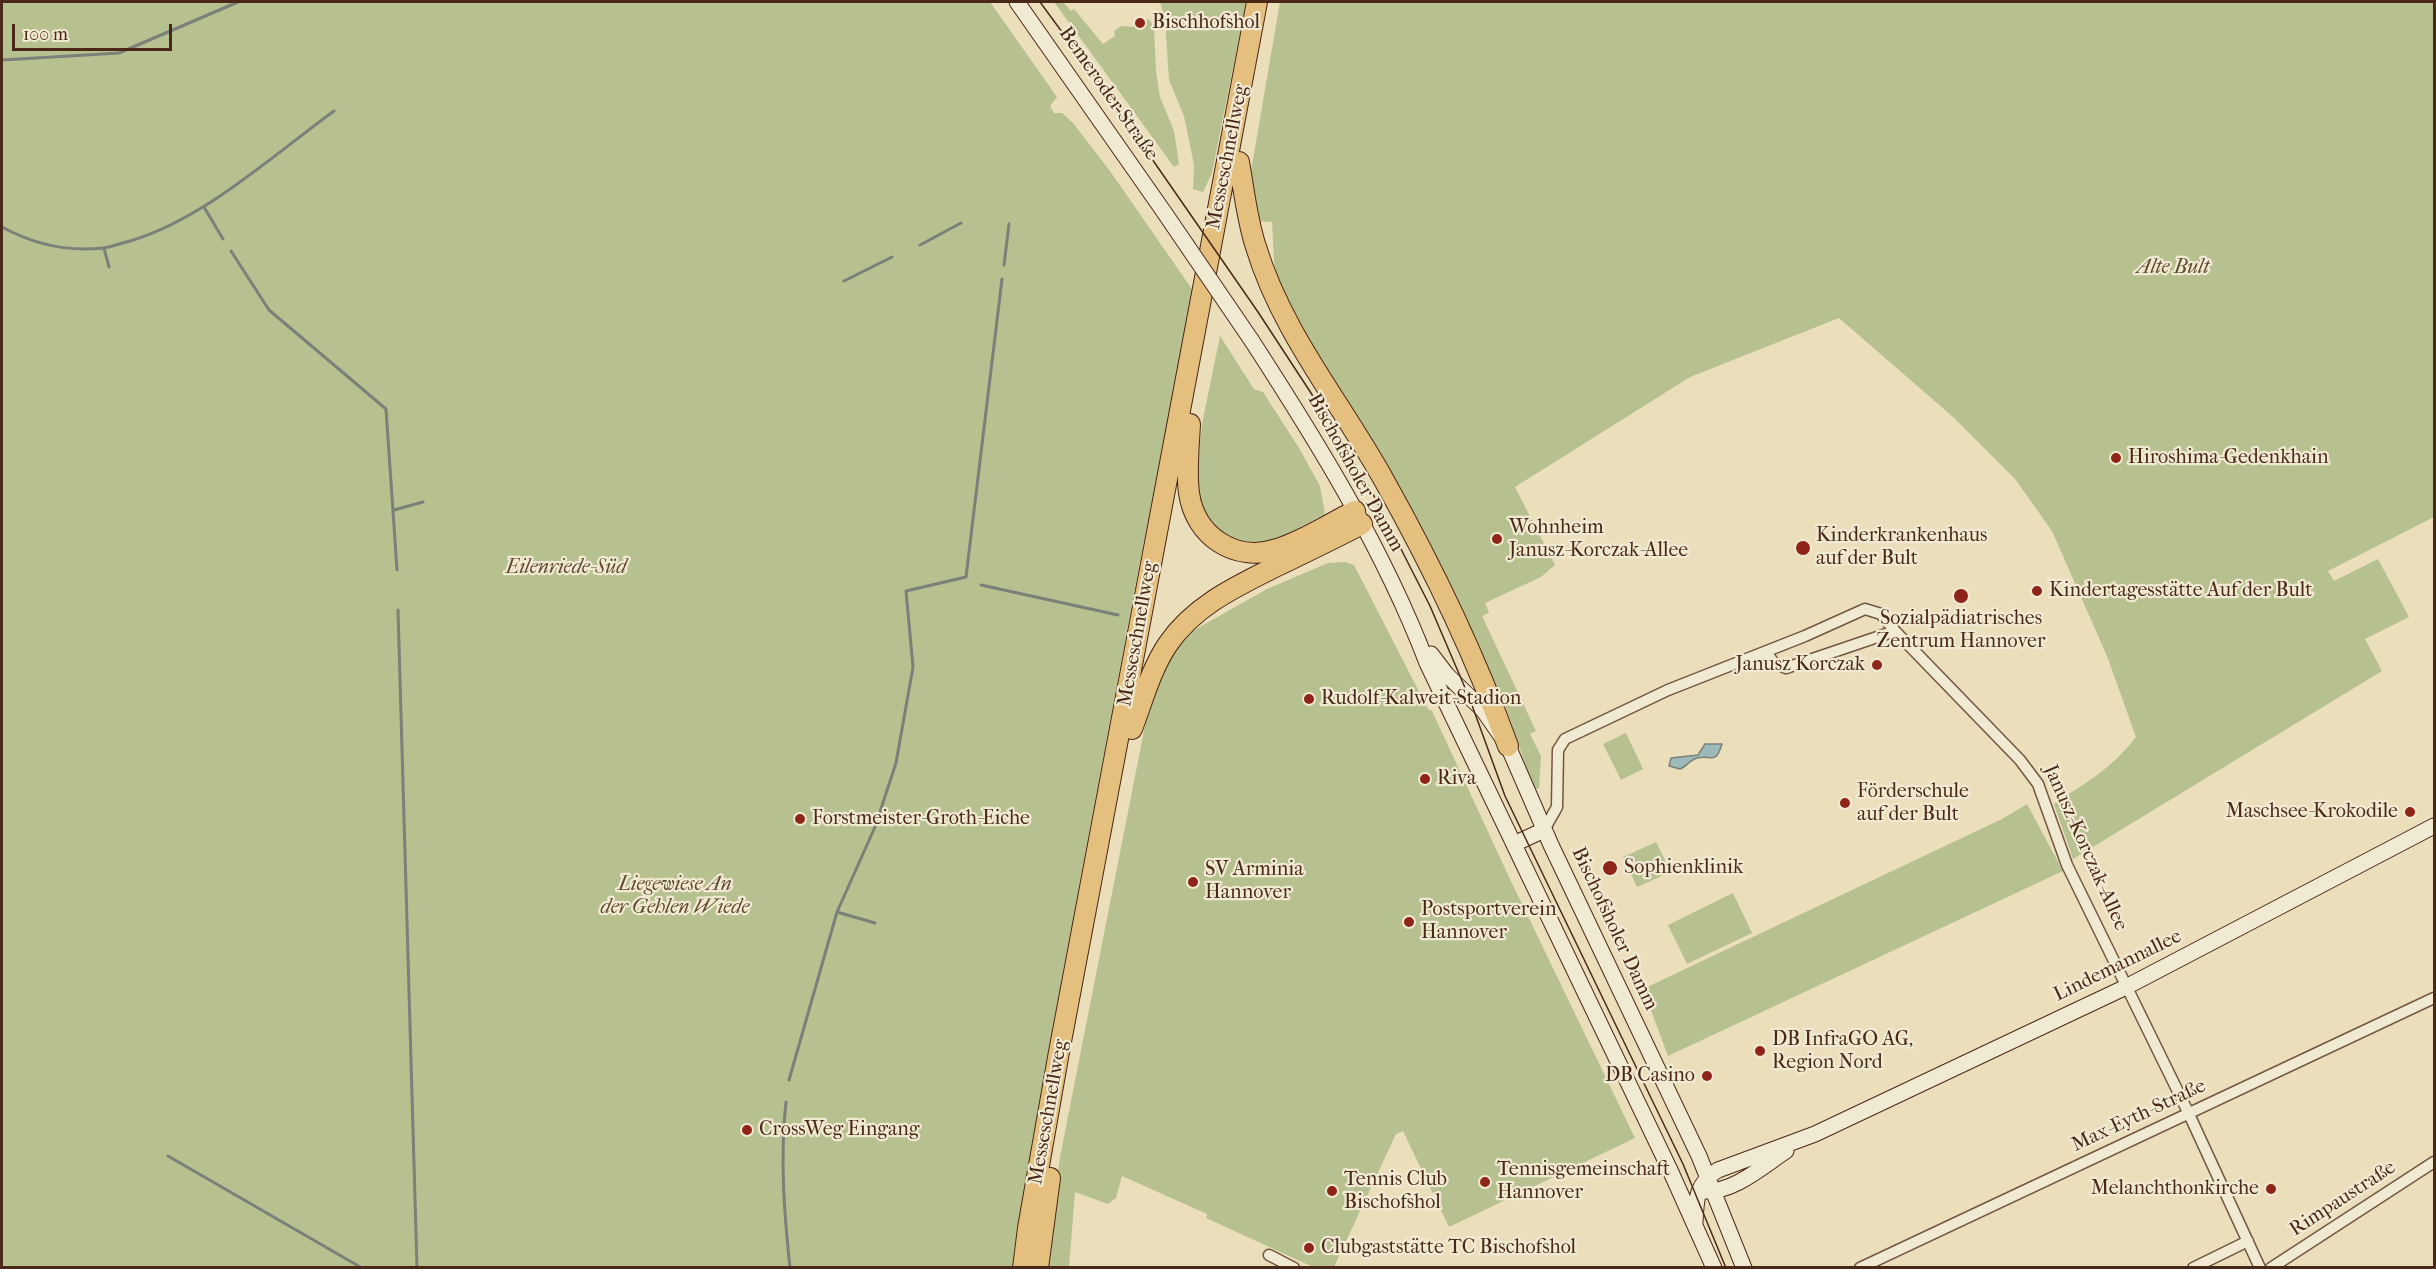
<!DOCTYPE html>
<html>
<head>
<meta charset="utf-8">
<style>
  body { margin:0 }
  #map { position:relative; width:2436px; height:1269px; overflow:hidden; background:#eadebb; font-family:"IM FELL French Canon",serif }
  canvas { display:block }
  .frame { position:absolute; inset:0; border:3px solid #4a2818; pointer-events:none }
  .scale { position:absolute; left:12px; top:24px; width:160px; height:27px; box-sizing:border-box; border:3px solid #4a2818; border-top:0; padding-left:8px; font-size:18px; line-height:21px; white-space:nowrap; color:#4a2818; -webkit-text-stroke:4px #f1ead3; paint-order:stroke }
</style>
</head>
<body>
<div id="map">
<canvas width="2436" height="1269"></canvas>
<div class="frame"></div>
<div class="scale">100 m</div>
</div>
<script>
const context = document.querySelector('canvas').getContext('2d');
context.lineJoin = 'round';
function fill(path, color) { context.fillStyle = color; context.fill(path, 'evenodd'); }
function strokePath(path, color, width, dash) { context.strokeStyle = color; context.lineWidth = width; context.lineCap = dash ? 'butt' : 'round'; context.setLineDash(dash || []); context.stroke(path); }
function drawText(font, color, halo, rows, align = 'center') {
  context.font = font + ' "IM FELL French Canon",serif'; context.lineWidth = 4.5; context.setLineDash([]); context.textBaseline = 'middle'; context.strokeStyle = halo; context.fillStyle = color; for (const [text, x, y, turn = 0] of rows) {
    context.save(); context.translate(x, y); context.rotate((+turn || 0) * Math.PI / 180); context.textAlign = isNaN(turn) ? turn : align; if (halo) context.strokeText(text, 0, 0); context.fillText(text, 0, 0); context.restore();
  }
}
const green = new Path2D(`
  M2 2H990L1057 97 1050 106 1054 113H1062L1073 123 1110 171 1194 292 1140 561 1049 1047 1014 1267 2 1268Z
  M1054 2H1063L1071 11 1074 9 1103 44 1115 36 1114 31 1121 26 1133 27 1139 19 1150 20 1154 28 1156 71 1160 97 1174 131 1179 164 1174 167Z
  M1160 2H1246L1212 173 1203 192 1193 189 1194 165 1184 116 1169 80 1165 20Z
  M1280 2H2434V517L2328 571 2334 581 2378 559 2409 617 2365 639 2382 671 2073 859 2054 804C2088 781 2110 770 2136 737L2107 656 2052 531 2015 479 1953 417 1839 318 1690 377 1515 487 1555 565 1541 577 1485 603 1489 613 1482 616 1536 731 1530 734 1541 756 1539 788 1534 790 1505 705 1418 527 1319 361 1275 279 1272 222 1257 221 1251 171Z
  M1220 336 1254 389 1263 392 1299 448 1320 486 1325 514 1264 546 1250 548 1214 533 1195 492 1202 424Z
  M1345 562 1354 565 1428 709 1432 711 1509 877 1635 1138 1449 1227 1403 1131 1396 1134 1334 1267H1313L1206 1218 1207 1214 1122 1176 1116 1198 1108 1204 1075 1192 1069 1267 1045 1268 1060 1157 1152 690 1169 661 1189 633 1267 589 1328 563Z
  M1626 733 1643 769 1621 780 1603 744Z
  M2027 804 2063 871 1668 1056 1643 989 2002 819Z
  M1656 842 1671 872 1637 887 1623 857Z
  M1733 893 1752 933 1687 964 1668 925Z`);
const water = new Path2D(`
  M1705 744H1722C1715 766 1713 754 1697 758 1690 760 1686 767 1680 769L1669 766 1671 758 1698 755Z`);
const stream = new Path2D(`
  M2 60 119 53 238 2
  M204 207 223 239
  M2 227C33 244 67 252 103 248 112 247 121 243 130 241 204 219 272 156 334 111
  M920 245 961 223
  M104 248 109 267
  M231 251 269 310 386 409 397 570
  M1004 265 1009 224
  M844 281 892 257
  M394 510 423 502
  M981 585 1118 615
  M398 610 417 1268
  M837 912 875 923
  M789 1080 837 912 875 827 896 763 913 667 906 591 966 577 1002 279
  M786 1102C780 1158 784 1211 790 1268
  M168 1156 362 1268`);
const street = new Path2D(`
  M1766 652 1774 663 1786 668 1895 631
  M1544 830 1557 807 1558 750 1565 739 1668 690 1805 636 1865 609 1881 614 1895 631 2020 760 2038 784 2067 865 2188 1112 2260 1268
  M1269 1255 1294 1268
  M1860 1268 2434 998
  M2193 1268 2248 1241
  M2271 1268 2434 1162`);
const secondary = new Path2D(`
  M1017 2 1164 212
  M1252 341C1318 443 1383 548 1427 663L1670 1170 1714 1268
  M1431 654 1447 675 1483 710 1508 746 1551 845 1699 1156 1744 1268
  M1514 844 1544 830
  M1704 1191C1733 1193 1763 1166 1786 1151
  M1695 1223C1696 1200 1696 1183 1718 1170L1815 1134 2126 987 2434 826`);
const highway = new Path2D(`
  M1239 162C1244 190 1247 220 1256 247 1282 333 1342 404 1385 482 1432 566 1475 655 1508 746
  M1190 424C1189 446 1186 471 1189 493 1195 536 1235 563 1277 549 1304 541 1330 523 1355 511
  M1132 729C1143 700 1151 669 1168 644 1194 606 1235 587 1275 567 1304 553 1333 539 1362 524
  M1023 1268 1028 1228 1059 1052 1257 2
  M1038 1268 1050 1178`);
const tram = new Path2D(`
  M1040 2 1098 81 1258 312 1311 393 1374 496 1430 606 1469 697 1505 796 1683 1164 1726 1268`);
const secondaryBridge = new Path2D(`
  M1164 212 1252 341`);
const markers = [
  [1140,23,6,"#8f2418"],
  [2116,458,6,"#8f2418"],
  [1497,539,6,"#8f2418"],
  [1803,548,8,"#8f2418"],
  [2037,591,6,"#8f2418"],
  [1961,596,8,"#8f2418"],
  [1877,665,6,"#8f2418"],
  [1309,699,6,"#8f2418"],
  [1425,779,6,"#8f2418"],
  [1845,803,6,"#8f2418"],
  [2410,812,6,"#8f2418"],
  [800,819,6,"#8f2418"],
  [1610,868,8,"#8f2418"],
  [1193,882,6,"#8f2418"],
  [1409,922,6,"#8f2418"],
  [1760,1051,6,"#8f2418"],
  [1707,1076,6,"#8f2418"],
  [747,1130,6,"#8f2418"],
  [1485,1182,6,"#8f2418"],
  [2271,1189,6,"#8f2418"],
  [1332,1191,6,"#8f2418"],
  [1309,1248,6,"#8f2418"]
];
const poiNames = [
  ["Bischhofshol",1152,23],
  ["Hiroshima-Gedenkhain",2128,458],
  ["Wohnheim",1509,528],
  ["Janusz-Korczak-Allee",1509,551],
  ["Kinderkrankenhaus",1816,536],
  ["auf der Bult",1816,559],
  ["Kindertagesstätte Auf der Bult",2049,591],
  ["Sozialpädiatrisches",1961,619,"center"],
  ["Zentrum Hannover",1961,642,"center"],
  ["Janusz Korczak",1865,665,"right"],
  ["Rudolf-Kalweit-Stadion",1321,699],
  ["Riva",1437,779],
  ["Förderschule",1857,792],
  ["auf der Bult",1857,815],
  ["Maschsee-Krokodile",2398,812,"right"],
  ["Forstmeister-Groth-Eiche",812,819],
  ["Sophienklinik",1624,868],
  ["SV Arminia",1205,870],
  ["Hannover",1205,893],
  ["Postsportverein",1421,910],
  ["Hannover",1421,933],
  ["DB InfraGO AG,",1772,1040],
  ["Region Nord",1772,1063],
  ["DB Casino",1695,1076,"right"],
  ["CrossWeg Eingang",759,1130],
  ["Tennisgemeinschaft",1497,1170],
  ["Hannover",1497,1193],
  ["Tennis Club",1344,1180],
  ["Bischofshol",1344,1203],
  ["Melanchthonkirche",2259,1189,"right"],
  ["Clubgaststätte TC Bischofshol",1321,1248]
];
const streetNames = [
  ["Bemeroder Straße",1108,94,55],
  ["Messeschnellweg",1228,157,-79],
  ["Bischofsholer Damm",1355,473,61],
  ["Messeschnellweg",1138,634,-80],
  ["Janusz-Korczak-Allee",2085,848,66],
  ["Bischofsholer Damm",1614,929,65],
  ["Lindemannallee",2118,966,-26],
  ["Messeschnellweg",1049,1112,-80],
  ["Max-Eyth-Straße",2139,1116,-25],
  ["Rimpaustraße",2343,1199,-33]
];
const parkNames = [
  ["Alte Bult",2173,268],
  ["Eilenriede-Süd",566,568],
  ["Liegewiese An",675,885],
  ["der Gehlen Wiede",675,908]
];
fill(green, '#b7c190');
fill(water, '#9bbab9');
strokePath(water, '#7b8079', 1.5);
strokePath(stream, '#7b8079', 3);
strokePath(street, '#725641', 13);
strokePath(secondary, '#4a2818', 17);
strokePath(highway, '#4a2818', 22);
strokePath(street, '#f1ead3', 10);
strokePath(secondary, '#f1ead3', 15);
strokePath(highway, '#e5bf7e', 20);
strokePath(tram, '#4a2818', 1.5);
strokePath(secondaryBridge, '#4a2818', 17, []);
strokePath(secondaryBridge, '#f1ead3', 15);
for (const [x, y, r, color] of markers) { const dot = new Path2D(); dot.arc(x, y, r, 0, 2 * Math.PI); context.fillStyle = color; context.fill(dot); strokePath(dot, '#f1ead3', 2); }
drawText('20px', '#4a2818', '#f1ead3', poiNames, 'left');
drawText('20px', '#4a2818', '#f1ead3', streetNames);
drawText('italic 20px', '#604730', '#f1ead3', parkNames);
</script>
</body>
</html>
